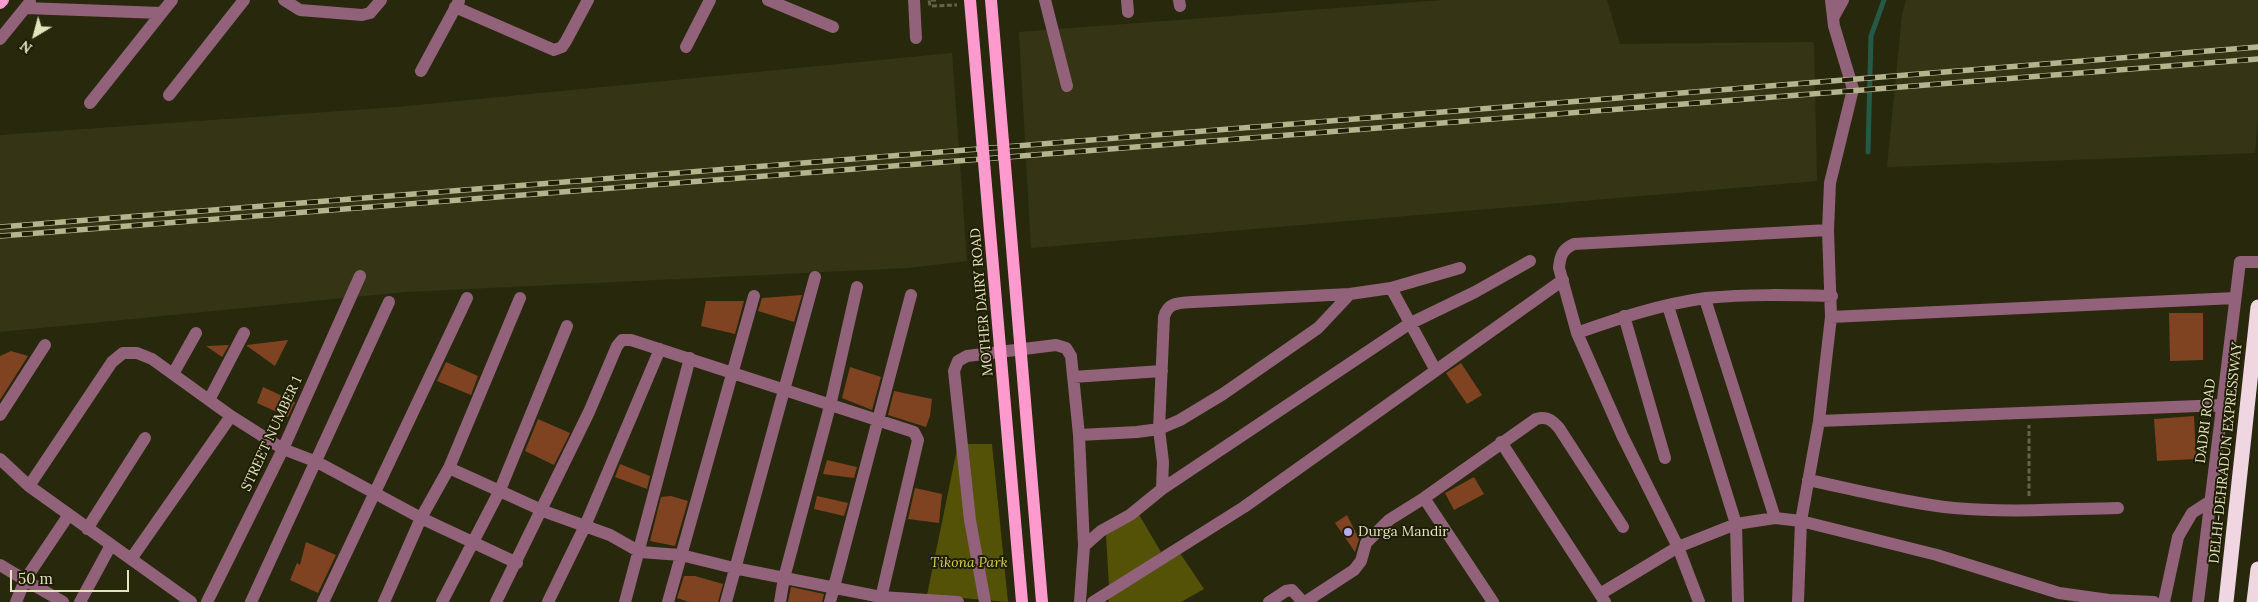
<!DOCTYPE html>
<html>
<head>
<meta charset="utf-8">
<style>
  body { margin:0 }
  #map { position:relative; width:2258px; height:602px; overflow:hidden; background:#28280d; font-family:Lora,serif }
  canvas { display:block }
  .north { position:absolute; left:10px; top:10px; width:50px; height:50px; -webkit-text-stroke:4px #1f1e04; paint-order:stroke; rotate:217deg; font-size:14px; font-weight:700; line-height:20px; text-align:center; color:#e4e5bc }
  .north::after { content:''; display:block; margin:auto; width:18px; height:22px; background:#e4e5bc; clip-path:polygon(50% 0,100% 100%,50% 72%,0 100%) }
  .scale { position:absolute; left:10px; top:570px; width:119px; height:22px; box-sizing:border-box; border:2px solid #e4e5bc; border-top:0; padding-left:6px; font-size:15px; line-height:18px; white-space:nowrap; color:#e4e5bc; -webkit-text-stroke:4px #1f1e04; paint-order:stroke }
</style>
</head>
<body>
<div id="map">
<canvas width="2258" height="602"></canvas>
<div class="north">N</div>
<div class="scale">50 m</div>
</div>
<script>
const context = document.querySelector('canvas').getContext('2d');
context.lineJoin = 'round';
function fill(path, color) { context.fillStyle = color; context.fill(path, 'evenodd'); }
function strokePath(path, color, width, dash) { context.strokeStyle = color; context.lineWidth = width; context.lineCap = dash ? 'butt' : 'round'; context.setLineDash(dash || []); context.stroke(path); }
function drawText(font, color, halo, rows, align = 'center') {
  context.font = font + ' Lora,serif'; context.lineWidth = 4; context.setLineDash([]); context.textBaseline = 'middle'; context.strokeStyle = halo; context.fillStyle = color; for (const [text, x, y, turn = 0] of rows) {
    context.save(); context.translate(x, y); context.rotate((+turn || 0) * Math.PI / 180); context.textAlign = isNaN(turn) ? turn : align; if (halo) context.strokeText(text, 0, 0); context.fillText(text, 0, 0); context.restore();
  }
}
const built = new Path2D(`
  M1443 0H1607L1620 44 1814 42 1817 181 1031 248 1019 32Z
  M1906 0H2258V118L2255 153 1887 167 1902 15Z
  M952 53 967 261 908 268 405 292 0 332V135L397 107Z`);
const green = new Path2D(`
  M958 444H992L1008 602 927 595Z
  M1138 513 1161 552 1109 587 1106 535Z
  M1180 553 1204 589 1181 602H1109L1108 596Z`);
const stream = new Path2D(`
  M1868 152 1871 36 1884 0`);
const building = new Path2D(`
  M802 295 794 322 758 311 762 298Z
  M706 301H744L735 334 701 326Z
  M2169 313H2203V360L2170 361Z
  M288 340 275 366 247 346V345Z
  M229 345 222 357 206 346Z
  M11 351 28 356 0 400V356Z
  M446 362 478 376 471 395 437 381Z
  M1461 363 1482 395 1467 404 1446 373Z
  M850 367 881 377 872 410 842 398Z
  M263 387 295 402 288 417 257 403Z
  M894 391 932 399 930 416 926 427 888 415Z
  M2194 416 2196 459 2157 461 2154 419Z
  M538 419 570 433 554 465 525 451Z
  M827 460 857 467 854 478 823 474Z
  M620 464 650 476 647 489 615 477Z
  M1474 477 1484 494 1454 510 1445 493Z
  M915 488 942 494 939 523 908 519Z
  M671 496 688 501 675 546 650 541 661 497Z
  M817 496 848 503 844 516 814 509Z
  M1347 515 1359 539 1355 552 1335 523Z
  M306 542 336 555 318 593 290 580 297 563 300 565Z
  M684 576H695L723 584 718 602H689L677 598Z
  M791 587 824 594 822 602H788Z`);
const path = new Path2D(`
  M936 0H929L930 6 957 5
  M2029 496V425`);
const minor = new Path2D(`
  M284 0 300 10 362 15 370 13 381 0
  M768 0 833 27
  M914 0 916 38
  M1045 0 1067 86
  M1127 0 1128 12
  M1179 0 1180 6
  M455 7 554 50 562 47 566 41 588 0
  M25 8 161 13
  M1833 18 1843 0
  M0 39 30 2
  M686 47 710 0
  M421 71 459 1
  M169 95 244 0
  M90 103 172 0
  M1828 230 1574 244C1563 249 1560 255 1559 268L1577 333C1619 318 1662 304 1706 298 1748 294 1790 295 1832 296
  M1391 288 1435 369
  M1705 299 1775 518
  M1668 306 1736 524 1738 602
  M1624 316 1665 458
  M1831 317 2235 298
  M1577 333 1622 435 1678 547 1699 602
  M173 374 196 333
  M1073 377 1162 371
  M209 400 244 333
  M0 415 45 345
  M1819 421 2223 405
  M1079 435 1137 432 1159 429 1180 420 1223 394 1318 328 1350 294
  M1501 442 1605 602
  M0 459 29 486 191 602
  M449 468 546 512 610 535 640 552 681 555 734 568 881 597 958 602
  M1808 480C1857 490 1905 503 1954 508 2008 513 2064 509 2118 508
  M29 486 112 362 123 353H137L152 359 231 416 283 449 317 462 421 518 517 563
  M1162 489 1163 462 1159 429 1164 317C1168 302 1179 303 1193 302L1350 294 1391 288 1460 268
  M1424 498 1493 602
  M87 529 145 438
  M1084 546 1101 531 1130 515 1162 489 1409 324 1475 292 1530 261
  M131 559 231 416
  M0 565 25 580 68 516
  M1600 594 1678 547 1736 524 1775 518 1801 521 1937 555 2059 593 2109 600 2154 602
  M16 602 25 580 63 602
  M80 602 111 545
  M207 602 283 449 360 276
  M251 602 389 302
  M323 602 467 298
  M384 602 421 518 449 468 520 298
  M442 602 500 490 567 326
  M496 602 589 412 617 346 622 340H631L914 432 918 440 880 602
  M548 602 585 526 660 349
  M625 602 690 358
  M668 602 754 296
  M726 602 815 277
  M780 602 784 578 830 406 857 287
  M830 602 911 295
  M985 602 970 520 954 371 958 361 967 356 1056 345 1066 348 1071 356 1079 435 1084 546 1080 602
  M1093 602 1244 507 1563 280
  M1269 602 1286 591 1292 590 1303 602
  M1305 602 1354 570 1361 561 1366 543 1389 520 1424 498 1536 419C1547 416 1552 420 1559 428L1623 527
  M1798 602 1801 521 1819 421 1831 317 1828 230 1830 183 1853 89 1834 26 1831 0
  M2164 602 2178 537 2192 513 2212 500
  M2198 602 2240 262H2258`);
const major = new Path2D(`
  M0 3 3 0`);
const highway = new Path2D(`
  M2226 602 2258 307
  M2254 602 2258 569`);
const rail = new Path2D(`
  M0 227 2258 47
  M0 236 2258 59`);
const majorBridge = new Path2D(`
  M970 0 1022 602
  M991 0 1042 602`);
const markers = [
  [1348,532,5,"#b4acf9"]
];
const streetNames = [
  ["MOTHER DAIRY ROAD",982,302,-95],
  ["DADRI ROAD",2206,421,-83],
  ["STREET NUMBER 1",272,434,-65],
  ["DELHI-DEHRADUN EXPRESSWAY",2226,453,-84]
];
const poiNames = [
  ["Durga Mandir",1358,532]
];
const parkNames = [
  ["Tikona Park",969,563]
];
fill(built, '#353516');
fill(green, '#535207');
strokePath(stream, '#265a48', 5);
fill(building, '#7f4321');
strokePath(path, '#646545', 3, [5, 2.5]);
strokePath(minor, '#92617a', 12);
strokePath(major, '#ff9ace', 12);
strokePath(highway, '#efd6e1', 15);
strokePath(rail, '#b4b58f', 5.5);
strokePath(rail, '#1f1e04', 4, [11]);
strokePath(majorBridge, '#ff9ace', 12);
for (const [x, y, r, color] of markers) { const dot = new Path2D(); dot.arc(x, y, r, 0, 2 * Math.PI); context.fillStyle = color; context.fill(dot); strokePath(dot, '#1f1e04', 2); }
drawText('14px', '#e4e5bc', '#1f1e04', streetNames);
drawText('14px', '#e4e5bc', '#1f1e04', poiNames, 'left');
drawText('italic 14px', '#d2d04c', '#1f1e04', parkNames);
</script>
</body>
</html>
